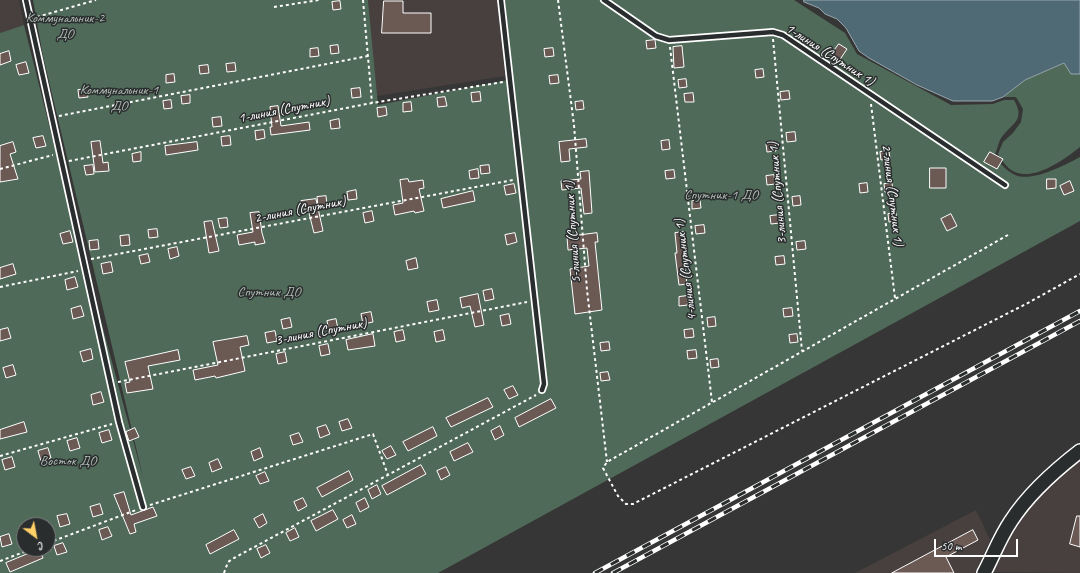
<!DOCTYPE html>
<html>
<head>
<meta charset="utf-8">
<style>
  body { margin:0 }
  #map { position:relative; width:1080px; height:573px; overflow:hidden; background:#373636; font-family:Caveat,sans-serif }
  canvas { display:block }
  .north { position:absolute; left:16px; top:517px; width:40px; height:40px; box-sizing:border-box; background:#2a2d2e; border:1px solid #7f8182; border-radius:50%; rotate:148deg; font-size:11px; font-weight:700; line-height:16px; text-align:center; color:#fff }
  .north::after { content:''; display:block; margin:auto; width:14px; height:18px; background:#ffd166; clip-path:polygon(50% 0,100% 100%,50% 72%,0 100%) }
  .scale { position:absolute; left:934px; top:539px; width:84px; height:18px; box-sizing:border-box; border:2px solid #fff; border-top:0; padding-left:5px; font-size:12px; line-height:14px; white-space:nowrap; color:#fff; -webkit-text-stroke:3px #2a2d2e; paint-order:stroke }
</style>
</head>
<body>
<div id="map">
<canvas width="1080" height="573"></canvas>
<div class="north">С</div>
<div class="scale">50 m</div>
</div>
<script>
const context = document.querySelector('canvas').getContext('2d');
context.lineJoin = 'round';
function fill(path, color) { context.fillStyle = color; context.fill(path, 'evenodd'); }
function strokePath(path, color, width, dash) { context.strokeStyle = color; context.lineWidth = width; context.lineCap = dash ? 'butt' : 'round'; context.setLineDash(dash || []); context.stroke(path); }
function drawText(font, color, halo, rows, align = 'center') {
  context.font = font + ' Caveat,sans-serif'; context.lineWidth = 3; context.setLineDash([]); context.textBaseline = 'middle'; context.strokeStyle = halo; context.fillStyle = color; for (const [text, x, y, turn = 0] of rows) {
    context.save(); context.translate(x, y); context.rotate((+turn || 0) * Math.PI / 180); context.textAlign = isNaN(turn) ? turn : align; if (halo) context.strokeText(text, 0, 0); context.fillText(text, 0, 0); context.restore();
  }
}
const built = new Path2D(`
  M0 0H19L24 25 0 33Z
  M368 0H497L505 76 377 96Z
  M1080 458V573L992 572 1000 551 1029 508 1045 488Z
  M976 510 990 540 975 573H855Z`);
const green = new Path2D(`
  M33 0H368L378 105 513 79 505 0H794L845 33 857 54 951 105 993 104 1004 100H1014C1027 122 1009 124 1000 140 998 145 996 152 994 157 1000 163 1006 170 1013 174 1030 184 1065 165 1080 157V221L438 573H0V33L24 25 59 165 144 481 43 56ZM24 525H48V549H24Z
  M1065 63 1071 74H1080V147C1065 159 1035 181 1015 172 1007 169 1002 160 998 154L1003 142 1013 133 1021 122 1023 109 1016 97H1003L1025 80Z`);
const water = new Path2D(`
  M804 0H1080V74H1071L1064 63 1025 80 1003 97 992 101H953L917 85 869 58 859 51 846 28 837 19 825 14 819 8 804 2Z`);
const building = new Path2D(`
  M340 1 341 9 333 10 332 2Z
  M384 1H403V13H431V33H382Z
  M655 40 656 48 647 49 646 41Z
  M839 44 847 49 839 61 831 55Z
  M338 45 339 53 331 54 330 46Z
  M682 46 684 67 674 68 673 47Z
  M318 48 319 56 310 57V49Z
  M553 48 554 56 545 57 544 49Z
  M9 51 11 61 0 65V54Z
  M26 62 29 73 19 75 16 65Z
  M235 63 236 71 227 72 226 64Z
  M208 65 209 73 200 74 199 66Z
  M763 69 764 77 756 78 755 70Z
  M174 74 175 82 166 83V75Z
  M558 75 559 83 550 84 549 76Z
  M686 79 687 87 679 88 678 80Z
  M360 88 361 97 352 98 351 89Z
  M87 89 88 97 79 98 78 90Z
  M789 91 790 99 781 100 780 92Z
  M480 92 481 101 472 102 471 93Z
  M693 93 694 102H685L684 94Z
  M190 95V103L182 104 181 96Z
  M445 97 447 106 438 107 437 98Z
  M171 100 172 108 164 109 163 101Z
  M583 101 584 109 576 110 575 102Z
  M411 102 412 111 403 112V103Z
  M278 106 281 126 309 122 310 130 271 135 270 127H272L270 107Z
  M386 107 387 115 378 117 377 108Z
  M221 117 222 126 213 127 212 118Z
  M339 119 340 128 331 129 330 121Z
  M264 130 265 138 256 140 255 131Z
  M795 132 796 141 787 142 786 133Z
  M43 136 46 146 36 148 33 138Z
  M230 136 231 145 222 146 221 137Z
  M586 139 587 147 569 149 570 161 561 162 559 142Z
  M669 140 670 149 662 150 661 141Z
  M100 141 103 163 108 162 109 171 95 172 91 142Z
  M13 142 16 152 10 154 18 179 0 182V146Z
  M197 142 198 150 166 155 165 146Z
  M775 143 776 151 767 152 766 144Z
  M889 151 890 159 881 160 880 152Z
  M141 152V161L133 162 132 154Z
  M990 152 1003 159 997 169 984 162Z
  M93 165 94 174 86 175 84 166Z
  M489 165 490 173 481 174 480 166Z
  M930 168H946V188H930Z
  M478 169 479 178 470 179 469 171Z
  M674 170 675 178 666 179 665 171Z
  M589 171 592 213 584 214 581 188 562 190 561 181 581 179 580 172Z
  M774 175 775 184 767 185 766 176Z
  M408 179 409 182 423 180 424 188 419 189 424 211 415 213 414 211 395 215 393 205 403 203 400 180Z
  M1047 179H1056V188L1047 189Z
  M1070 181 1074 191 1064 195 1060 186Z
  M867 183 868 192 860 193 859 184Z
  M892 183 893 191 885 192 884 184Z
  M514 184 516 193 506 195 504 186Z
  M356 190 357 199 348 200 347 192Z
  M473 191 475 201 443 208 441 199Z
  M326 196 327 205 318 206 317 197Z
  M800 196 801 205 793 206 792 197Z
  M316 199 323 231 314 233 308 209H302L301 201Z
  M700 200 701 208 692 209V201Z
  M372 211 374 221 365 223 363 213Z
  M259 212 262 233 265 243 255 245V242L239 245 237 235 253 232 250 213Z
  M896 213 897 221 889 222 888 214Z
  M951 214 957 226 947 231 941 219Z
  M779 215 780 223 771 224 770 216Z
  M227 218 228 227 220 228 218 219Z
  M212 221 219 251 209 253 204 222Z
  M704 225 705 233 696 234 695 226Z
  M157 229 158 237 149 238 148 230Z
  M70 231 73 242 63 244 60 234Z
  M684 232 688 262H684L687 284 679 285 675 253H677L675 233Z
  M515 233 517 242 507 245 505 235Z
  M597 233 598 242H595L602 310 575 314 570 269 589 266 587 248 568 250 567 237Z
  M129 235 130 245 121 246 120 236Z
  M98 240 99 249 90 250 89 241Z
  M805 241 806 249 797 250 796 242Z
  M177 247 179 256 170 259 168 249Z
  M148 254 150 262 141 264 139 256Z
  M784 256 785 264 776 265 775 257Z
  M416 258 418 268 408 270 406 261Z
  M111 262 113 272 103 274 101 264Z
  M13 264 16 274 0 279V268Z
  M75 277 78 287 67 290 65 280Z
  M492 289 494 299 485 301 483 291Z
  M478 294 484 325 475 327 470 306 462 308 460 298Z
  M687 296 688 305 679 306V297Z
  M437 300 439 310 429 312 427 302Z
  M81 306 84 316 73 319 71 309Z
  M792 308 793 316 784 317 783 309Z
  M371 312 373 322 363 324 361 314Z
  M509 314 511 324 502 326 500 316Z
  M715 317 716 326 708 327 707 318Z
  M290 318 292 327 283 329 281 320Z
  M336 319 338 329 329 331 327 321Z
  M8 328 11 338 0 341V330Z
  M693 329 694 337 685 338 684 330Z
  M403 330 405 340 396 342 394 332Z
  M443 330 445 340 436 342 434 332Z
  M275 331 277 341 267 343 265 333Z
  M373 334 375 346 348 350 346 340Z
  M797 334 798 342 790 343 789 335Z
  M247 336 249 345 240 347 245 371 216 378 215 376 195 380 193 370 218 365 213 342Z
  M609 342 610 350 601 351 600 343Z
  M328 344 330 354 321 356 319 346Z
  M91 349 93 359 83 362 80 352Z
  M178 350 180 360 148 366 153 389 127 393 125 383 130 382 125 362Z
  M696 350 697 358 688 359 687 351Z
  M285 352 287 362 278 364 276 354Z
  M718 359 719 367 711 368 710 360Z
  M13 365 16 375 6 378 3 368Z
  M608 372 610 380 601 381 600 373Z
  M513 386 518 395 509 399 504 390Z
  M101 392 104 402 93 405 91 395Z
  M488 398 493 407 451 427 446 418Z
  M551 399 556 408 519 427 515 418Z
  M348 419 352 428 342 431 339 422Z
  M24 422 27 432 0 439V430Z
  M326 425 330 434 320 438 317 428Z
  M500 426 504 435 495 440 491 431Z
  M433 427 437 436 408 451 403 442Z
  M135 428 139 437 129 441 126 432Z
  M109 430 112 440 102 443 99 433Z
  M299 433 303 442 293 445 290 436Z
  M77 438 80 448 70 451 67 441Z
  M468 443 473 452 454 461 450 452Z
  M391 446 396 455 387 459 382 451Z
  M48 448 51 458 41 461 38 451Z
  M260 448 263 457 254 461 251 452Z
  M12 457 15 467 5 470 2 460Z
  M218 459 222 468 212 472 209 463Z
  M421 465 426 474 387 495 382 486Z
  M191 467 195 476 186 479 182 470Z
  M446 467 450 475 441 480 437 471Z
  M349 471 353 480 322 497 317 488Z
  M265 472 269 481 260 484 256 476Z
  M377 485 381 494 372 499 368 490Z
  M124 492 131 515 153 507 157 516 134 524 136 532 130 534 114 495Z
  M303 498 307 506 298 511 294 502Z
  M365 498 369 507 360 512 356 503Z
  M100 504 103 514 93 517 90 507Z
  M333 510 338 519 316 531 311 521Z
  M67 514 70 524 60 527 57 516Z
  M263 514 267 523 259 528 254 519Z
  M352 515 356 524 347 528 343 520Z
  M1077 516H1080V547L1070 544Z
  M108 527 112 536 102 540 99 530Z
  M295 528 299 537 290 541 286 533Z
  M234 530 239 539 210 554 206 545Z
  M973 530 978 540 946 557 954 573H892Z
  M9 534 12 544 2 547 0 537Z
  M63 543 67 552 57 555 54 546Z
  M266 545 270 553 261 558 257 549Z
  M40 549 43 558 10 572 6 563Z`);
const path = new Path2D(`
  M363 0 372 103
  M558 0 574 125 587 290 607 462
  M274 7 319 0
  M37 17 96 0
  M773 39 802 351
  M670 47 712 402
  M871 104 895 298
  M59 116 368 56
  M69 161 372 103 503 82
  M0 169 53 155
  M1008 235 607 462 603 468 618 496 626 504H633L1026 304 1080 274
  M91 259 513 180
  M0 287 78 271
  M118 382 527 302
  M0 456 112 424
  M150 505 373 434 388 475
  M48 543 136 510
  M0 561 32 549
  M224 573 228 562 234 558 536 395`);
const lane = new Path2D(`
  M26 0 119 422 143 507
  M501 0 544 384 542 390
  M604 0 656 36 669 40 773 32 783 35 1005 185`);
const secondary = new Path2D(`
  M984 573C993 556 1000 537 1011 521 1029 493 1054 471 1080 451`);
const rail = new Path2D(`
  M595 573 1080 311
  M613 573 1080 321`);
const parkNames = [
  ["Коммунальник-2",65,18],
  ["ДО",65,34],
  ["Коммунальник-1",119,90],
  ["ДО",119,106],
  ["Спутник-1 ДО",721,195],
  ["Спутник ДО",269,292],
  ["Восток ДО",68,461]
];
const streetNames = [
  ["1-линия (Спутник 1)",830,55,33],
  ["1-линия (Спутник)",284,110,-11],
  ["3-линия (Спутник 1)",778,193,-95],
  ["2-линия (Спутник 1)",892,195,83],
  ["2-линия (Спутник)",300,210,-11],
  ["5-линия (Спутник 1)",573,232,-94],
  ["4-линия (Спутник 1)",686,270,-97],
  ["3-линия (Спутник)",321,332,-11]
];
fill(built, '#47403f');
fill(green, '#506a59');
fill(water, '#506a75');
strokePath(water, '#96a6ac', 1);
fill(building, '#6b5954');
strokePath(building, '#fff', 1);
strokePath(lane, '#fff', 8);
strokePath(secondary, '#fff', 16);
strokePath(path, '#fff', 2, [3, 3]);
strokePath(lane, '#2a2d2e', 4.5);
strokePath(secondary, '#2a2d2e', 13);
strokePath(rail, '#fff', 4.5);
strokePath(rail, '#2a2d2e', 3, [9]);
drawText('14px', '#b0bcb4', '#2a2d2e', parkNames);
drawText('14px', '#fff', '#2a2d2e', streetNames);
</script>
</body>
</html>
